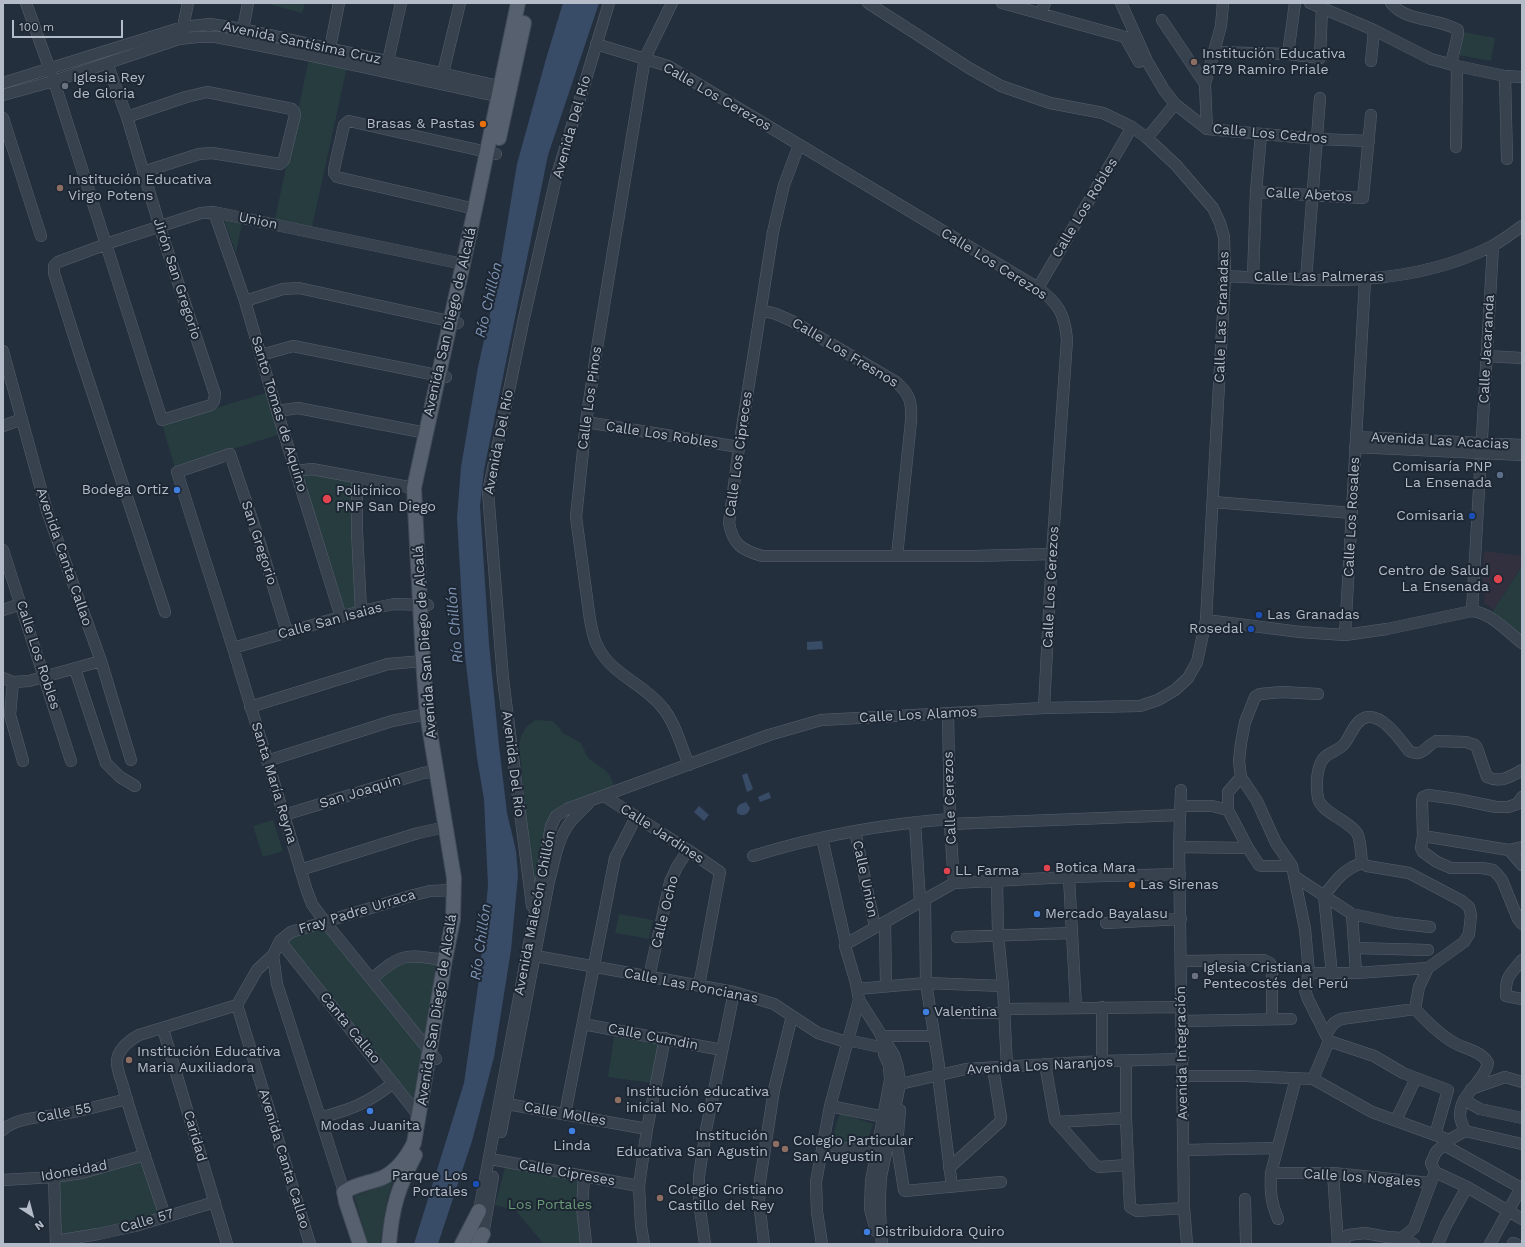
<!DOCTYPE html>
<html>
<head>
<meta charset="utf-8">
<style>
  body { margin:0 }
  #map { position:relative; width:1525px; height:1247px; overflow:hidden; background:#242f3e; font-family:"Work Sans",sans-serif }
  canvas { display:block }
  .frame { position:absolute; inset:0; border:4px solid #b4bcc9; pointer-events:none }
  .north { position:absolute; left:12px; top:1195px; width:40px; height:40px; -webkit-text-stroke:3px #1d2633; paint-order:stroke; rotate:144deg; font-size:11px; font-weight:700; line-height:16px; text-align:center; color:#b4bcc9 }
  .north::after { content:''; display:block; margin:auto; width:14px; height:18px; background:#b4bcc9; clip-path:polygon(50% 0,100% 100%,50% 72%,0 100%) }
  .scale { position:absolute; left:12px; top:20px; width:111px; height:18px; box-sizing:border-box; border:2px solid #b4bcc9; border-top:0; padding-left:5px; font-size:12px; line-height:14px; white-space:nowrap; color:#b4bcc9; -webkit-text-stroke:3px #1d2633; paint-order:stroke }
</style>
</head>
<body>
<div id="map">
<canvas width="1525" height="1247"></canvas>
<div class="frame"></div>
<div class="north">N</div>
<div class="scale">100 m</div>
</div>
<script>
const context = document.querySelector('canvas').getContext('2d');
context.lineJoin = 'round';
function fill(path, color) { context.fillStyle = color; context.fill(path, 'evenodd'); }
function strokePath(path, color, width, dash) { context.strokeStyle = color; context.lineWidth = width; context.lineCap = dash ? 'butt' : 'round'; context.setLineDash(dash || []); context.stroke(path); }
function drawText(font, color, halo, rows, align = 'center') {
  context.font = font + ' "Work Sans",sans-serif'; context.lineWidth = 4; context.setLineDash([]); context.textBaseline = 'middle'; context.strokeStyle = halo; context.fillStyle = color; for (const [text, x, y, turn = 0] of rows) {
    context.save(); context.translate(x, y); context.rotate((+turn || 0) * Math.PI / 180); context.textAlign = isNaN(turn) ? turn : align; if (halo) context.strokeText(text, 0, 0); context.fillText(text, 0, 0); context.restore();
  }
}
const medical = new Path2D(`
  M1484 551 1522 556V565L1494 610 1484 603 1485 594 1481 593Z`);
const green = new Path2D(`
  M272 3H305L302 13 272 5Z
  M1463 32 1495 38 1491 61 1458 55Z
  M309 59 347 67 312 227 275 219Z
  M224 220 242 222 236 253Z
  M266 393 280 434 175 468 162 424Z
  M300 473 355 479 359 609 343 614Z
  M1522 566V636L1492 613Z
  M536 720 552 721 557 725 563 733 581 743 588 758 605 770 610 776 615 788 551 813 534 893 519 744C522 732 525 726 536 720Z
  M273 820 283 851 263 857 253 826Z
  M619 914 653 920 649 939 615 933Z
  M325 927 427 1051 417 1107 285 943 290 938Z
  M397 962H442L428 1044 376 979Z
  M614 1037 658 1044 652 1083 608 1077Z
  M840 1113 873 1124 865 1148 832 1138Z
  M142 1159 161 1214 134 1223 60 1237 58 1179Z
  M505 1167 580 1180 584 1244H544L515 1210 495 1205Z
  M394 1179 387 1200 380 1244H368L354 1196 388 1184Z`);
const water = new Path2D(`
  M563 3H599L548 155 484 470 480 506 489 644 499 746 507 813 516 851 518 875 511 950 494 1057 472 1141 438 1244H414L464 1083 479 979 488 886 484 799 477 758 465 655 457 518 461 467 478 367 499 273 517 164 546 59Z
  M822 641 823 649 807 650V642Z
  M747 773 753 789 747 792 742 775Z
  M769 792 771 798 760 802 758 797Z
  M746 802 750 808C748 815 743 817 737 813 736 805 740 804 746 802Z
  M699 806 709 815 704 821 694 812Z`);
const minor = new Path2D(`
  M26 3 54 81 162 420 211 405 214 401 215 394 162 234 127 117 107 63
  M672 3 645 58 597 348 586 422 576 517 590 620C592 629 593 639 598 647 611 674 644 684 662 707 675 722 681 746 689 765
  M1002 3 1125 37 1139 62
  M1121 3 1147 61 1164 90 1175 104 1207 129 1318 139 1369 141
  M1310 3 1374 30 1431 59 1457 66 1505 76 1522 77
  M1391 3C1407 23 1438 17 1458 30V34L1451 64
  M1041 13 1045 3
  M1162 20 1205 84 1207 129
  M243 29 248 3
  M183 34V27L188 3
  M596 44 668 66 1038 288C1058 303 1065 314 1067 340L1052 554 1044 708
  M330 48 339 3
  M1215 52 1288 54 1320 58 1322 7
  M1288 54 1295 3
  M388 61 401 3
  M1371 61 1374 30
  M443 73 460 3
  M1505 76 1507 159
  M3 83 183 27 210 24 243 29 508 88
  M1205 84 1221 26 1223 3
  M3 95 54 81 179 39 198 37H216L308 55 505 98
  M127 117 186 97 207 92 292 109 294 111 295 115 284 160 280 164 212 153 199 154 143 172
  M3 118 41 236
  M1147 138 1175 104
  M799 145 784 185 773 232 739 447 729 523C733 545 742 550 762 556H974L1052 554
  M1456 147 1457 66
  M1256 192 1363 198 1371 115
  M475 209 337 177 334 173V169L344 125 349 121 496 154
  M214 212 245 301 277 411 341 617
  M1225 276C1316 281 1408 289 1492 246 1502 241 1512 233 1522 226
  M1253 277 1256 192 1261 134
  M1306 280 1320 98
  M1038 288 1132 127
  M245 301 283 289 299 288 458 323
  M761 310 776 314 792 321 896 382C910 394 912 402 911 421L897 556
  M3 351 47 511 101 661 131 760
  M261 355 293 346 446 377
  M1486 356 1522 358
  M277 411 298 408 426 433
  M586 422 739 447
  M3 426 22 419
  M1357 437 1522 445
  M1355 447 1522 455
  M296 471 312 469 414 488
  M357 478V531L361 611
  M1213 502 1352 513
  M3 550 71 761
  M3 610 21 604
  M1472 611 1493 246
  M165 612 80 355 54 273V266L58 262 112 242 201 213 214 212 463 264
  M1206 620 1300 632 1345 635 1387 629 1472 611C1491 613 1507 631 1522 643
  M287 632 259 540 230 454 177 472 233 648 307 891 312 904 325 922 436 1059
  M1345 635 1365 280
  M233 648 361 611 394 604 428 605
  M75 669 106 763 120 777 135 786
  M3 678 13 682 29 681 101 661
  M13 682 10 715 23 761
  M250 707 388 664 423 661
  M948 713 950 824 954 883
  M267 761 392 721 427 714
  M1522 770C1510 777 1501 783 1487 777L1477 748 1475 745 1466 742 1436 741C1426 746 1422 758 1409 751 1401 741 1384 715 1368 717 1356 718 1351 735 1345 743 1339 751 1328 752 1323 759 1316 769 1316 787 1318 798 1320 812 1352 822 1358 835 1361 843 1361 855 1362 863L1367 866 1409 873 1462 901 1469 907 1471 915 1469 934 1464 942 1428 968 1419 987 1415 1009C1426 1021 1437 1032 1451 1041 1463 1049 1481 1050 1488 1063 1484 1083 1460 1093 1460 1115 1460 1120 1463 1126 1465 1131L1449 1140 1436 1152 1431 1163 1435 1172 1467 1187 1522 1219
  M1181 790 1179 847 1184 1208 1187 1244
  M604 796 688 850 720 872 699 986
  M1522 797 1517 804 1508 807H1496L1457 799 1428 795 1423 797 1422 801 1423 836 1421 848 1423 852 1437 862 1451 868H1482L1493 870 1498 875 1502 880 1518 919 1522 924
  M1180 806H1212L1228 810 1248 848 1259 865 1262 866H1292
  M1228 810V792L1241 777
  M284 815 423 773 437 771
  M915 822 920 901
  M950 824 1180 815
  M855 831 875 927
  M1423 836 1509 850 1522 865
  M822 838 846 944 845 946 856 983 859 1000 894 1055 898 1068 900 1084 881 1177C879 1200 880 1222 882 1244
  M1179 847 1248 848
  M1509 850 1522 847
  M753 856C817 836 883 824 950 819
  M300 870 418 833 446 827
  M1294 876 1352 914 1395 923 1430 927
  M1069 877 1076 1007
  M997 881 998 934 1003 986 1007 1067
  M925 899 926 983 939 1066 938 1075 952 1187
  M532 906 503 679 488 492 524 318 556 178 609 3
  M1352 914 1356 973
  M885 922 886 986
  M1106 923 1181 919
  M957 937 1071 933
  M280 941 419 1116
  M846 944 954 883 1069 877 1180 874
  M1354 948 1428 950
  M273 955 277 984 344 1192
  M530 955 734 992 774 1004 818 1033 846 1042
  M1522 960C1510 975 1505 976 1506 996L1522 999
  M1181 961 1264 960 1270 963 1272 969V1019
  M1309 973H1356L1428 968
  M1332 974 1324 896C1335 881 1344 869 1362 863
  M649 977 670 882 677 867 688 850
  M372 979C404 951 405 955 445 960
  M857 989 926 983 1003 986
  M237 1005 310 1244
  M1004 1009 1181 1007
  M963 1013H1004
  M1182 1021 1291 1019
  M583 1024 722 1050
  M163 1029 227 1244
  M1326 1034 1334 1023 1341 1019 1415 1009
  M881 1036H934
  M847 1040 880 1047
  M1329 1041 1374 1056 1403 1073 1448 1090 1435 1135
  M1102 1061V1007
  M1126 1062V1118L1130 1207 1137 1211 1184 1208
  M1045 1064 1055 1120 1095 1165 1099 1167 1127 1165
  M1182 1076H1246L1313 1079 1372 1112 1449 1140
  M1313 1079 1329 1041 1308 999 1305 990 1309 973 1305 929 1292 866 1276 843 1257 801 1241 777 1239 761 1241 743 1245 722 1255 697 1260 694 1282 692 1318 694
  M900 1084 966 1069 1102 1061 1183 1059
  M1471 1089 1505 1077 1522 1082
  M1464 1100 1480 1109 1522 1118
  M507 1104 647 1129
  M830 1106 884 1117
  M900 1110 897 1146 904 1190 905 1191 1001 1182
  M565 1114 615 858 636 817
  M320 1118C351 1109 367 1104 393 1083
  M1394 1120 1399 1114 1416 1078
  M1057 1122 1126 1118
  M3 1130C17 1116 50 1117 69 1113 88 1109 108 1104 127 1099
  M1465 1131 1522 1144
  M501 1132 549 881C554 864 556 845 565 830 571 819 580 812 588 804
  M823 1144 877 1154
  M1444 1145 1521 1188
  M1184 1150 1277 1148
  M496 1160 639 1186
  M949 1168 1000 1122 1001 1118 993 1068
  M1271 1173H1333L1430 1183
  M1333 1173 1338 1244
  M54 1177 56 1244
  M584 1177 582 1207 586 1244
  M3 1180 54 1177 82 1173 145 1155
  M1245 1199 1246 1244
  M165 1216C151 1174 136 1132 124 1090 122 1081 116 1069 117 1060 119 1048 130 1040 139 1035L237 1005 257 970 273 955 280 941 291 932 414 895 430 891 454 890
  M1278 1219C1271 1203 1270 1191 1271 1173L1296 1078
  M876 1231 870 1209 871 1181 890 1080 889 1065 884 1054
  M1402 1238 1414 1228 1433 1177
  M56 1241 98 1234 135 1226 215 1202
  M482 1241 493 1177
  M470 1244 479 1211 551 826 556 816 567 809 769 735 821 720 1044 708 1140 706 1158 700 1175 690 1188 678 1197 662 1206 620 1225 276 1224 237 1220 223 1213 208 1176 165 1147 138 1132 127 1103 113 1050 103 1001 86 969 68 868 3
  M644 1244 641 1226 639 1186 647 1129 665 1038
  M705 1244 699 1202V1176L706 1130 734 992
  M764 1244 759 1202 760 1181 774 1090 792 1016
  M822 1244 817 1212 816 1182 830 1106 859 1000
  M1342 1244 1348 1235 1365 1233 1387 1237 1402 1238 1414 1244
  M1438 1244 1446 1225 1467 1187
  M1490 1244 1522 1186
  M1513 1244V1243L1516 1244`);
const major = new Path2D(`
  M499 138 524 23
  M360 1244 346 1202 344 1192C356 1184 369 1183 382 1178 397 1171 407 1157 414 1143L445 960 453 920 454 878 427 714 423 661 414 488 475 209 518 3
  M389 1244C392 1207 398 1188 415 1155
  M462 1244 479 1211
  M478 1244 483 1234`);
const markers = [
  [1194,62,4,"#8d6e63"],
  [65,86,4,"#6b7280"],
  [483,124,4,"#e8710a"],
  [60,188,4,"#8d6e63"],
  [1500,475,4,"#5c6f8a"],
  [177,490,4,"#3f7fe0"],
  [327,499,5,"#e0444e"],
  [1472,516,4,"#1a4fb4"],
  [1498,579,5,"#e0444e"],
  [1259,615,4,"#1a4fb4"],
  [1251,629,4,"#1a4fb4"],
  [1047,868,4,"#e0444e"],
  [947,871,4,"#e0444e"],
  [1132,885,4,"#e8710a"],
  [1037,914,4,"#3f7fe0"],
  [1195,976,4,"#6b7280"],
  [926,1012,4,"#3f7fe0"],
  [129,1060,4,"#8d6e63"],
  [618,1100,4,"#8d6e63"],
  [370,1111,4,"#3f7fe0"],
  [572,1131,4,"#3f7fe0"],
  [776,1144,4,"#8d6e63"],
  [785,1149,4,"#8d6e63"],
  [476,1184,4,"#1a4fb4"],
  [660,1198,4,"#8d6e63"],
  [867,1232,4,"#3f7fe0"]
];
const streetNames = [
  ["Avenida Santísima Cruz",302,43,12],
  ["Calle Los Cerezos",717,97,30],
  ["Avenida Del Río",572,127,-74],
  ["Calle Los Cedros",1270,134,5],
  ["Calle Abetos",1309,195,3],
  ["Calle Los Robles",1085,208,-59],
  ["Union",258,221,12],
  ["Calle Los Cerezos",994,264,32],
  ["Calle Las Palmeras",1319,277],
  ["Jirón San Gregorio",177,279,72],
  ["Calle Las Granadas",1222,317,-88],
  ["Avenida San Diego de Alcalá",450,322,-77],
  ["Calle Jacaranda",1487,349,-87],
  ["Calle Los Fresnos",845,353,31],
  ["Calle Los Pinos",590,398,-82],
  ["Santo Tomas de Aquino",279,414,73],
  ["Calle Los Robles",662,435,9],
  ["Avenida Las Acacias",1440,441,3],
  ["Avenida Del Río",499,442,-79],
  ["Calle Los Cipreces",739,454,-82],
  ["Calle Los Rosales",1352,517,-87],
  ["San Gregorio",259,543,72],
  ["Avenida Canta Callao",64,557,71],
  ["Calle Los Cerezos",1051,587,-87],
  ["Calle San Isaias",330,621,-15],
  ["Avenida San Diego de Alcalá",425,642,-94],
  ["Calle Los Robles",38,655,72],
  ["Calle Los Alamos",918,715,-3],
  ["Avenida Del Río",513,764,83],
  ["Santa María Reyna",274,783,73],
  ["San Joaquin",360,792,-17],
  ["Calle Cerezos",950,798,-92],
  ["Calle Jardines",662,834,33],
  ["Calle Union",865,879,78],
  ["Fray Padre Urraca",357,912,-17],
  ["Calle Ocho",665,912,-76],
  ["Avenida Malecón Chillón",535,913,-79],
  ["Calle Las Poncianas",691,986,11],
  ["Avenida San Diego de Alcalá",437,1010,-81],
  ["Canta Callao",350,1028,51],
  ["Calle Cumdin",653,1037,11],
  ["Avenida Integración",1182,1053,-91],
  ["Avenida Los Naranjos",1040,1066,-3],
  ["Calle 55",64,1113,-11],
  ["Calle Molles",565,1114,10],
  ["Caridad",195,1136,74],
  ["Avenida Canta Callao",284,1159,73],
  ["Idoneidad",74,1171,-10],
  ["Calle Cipreses",567,1173,10],
  ["Calle los Nogales",1362,1178,4],
  ["Calle 57",147,1221,-16]
];
const poiNames = [
  ["Institución Educativa",1202,54],
  ["8179 Ramiro Priale",1202,70],
  ["Iglesia Rey",73,78],
  ["de Gloria",73,94],
  ["Brasas & Pastas",475,124,"right"],
  ["Institución Educativa",68,180],
  ["Virgo Potens",68,196],
  ["Comisaría PNP",1492,467,"right"],
  ["La Ensenada",1492,483,"right"],
  ["Bodega Ortiz",169,490,"right"],
  ["Policínico",336,491],
  ["PNP San Diego",336,507],
  ["Comisaria",1464,516,"right"],
  ["Centro de Salud",1489,571,"right"],
  ["La Ensenada",1489,587,"right"],
  ["Las Granadas",1267,615],
  ["Rosedal",1243,629,"right"],
  ["Botica Mara",1055,868],
  ["LL Farma",955,871],
  ["Las Sirenas",1140,885],
  ["Mercado Bayalasu",1045,914],
  ["Iglesia Cristiana",1203,968],
  ["Pentecostés del Perú",1203,984],
  ["Valentina",934,1012],
  ["Institución Educativa",137,1052],
  ["Maria Auxiliadora",137,1068],
  ["Institución educativa",626,1092],
  ["inicial No. 607",626,1108],
  ["Modas Juanita",370,1126,"center"],
  ["Institución",768,1136,"right"],
  ["Educativa San Agustin",768,1152,"right"],
  ["Colegio Particular",793,1141],
  ["San Augustin",793,1157],
  ["Linda",572,1146,"center"],
  ["Parque Los",468,1176,"right"],
  ["Portales",468,1192,"right"],
  ["Colegio Cristiano",668,1190],
  ["Castillo del Rey",668,1206],
  ["Distribuidora Quiro",875,1232]
];
const parkNames = [
  ["Los Portales",550,1205]
];
const waterNames = [
  ["Río Chillón",489,300,-77],
  ["Río Chillón",455,625,-95],
  ["Río Chillón",481,942,-82]
];
fill(medical, '#32303f');
fill(green, '#263c3f');
fill(water, '#394c67');
strokePath(minor, '#565f6c', 12);
strokePath(major, '#414a57', 16);
strokePath(minor, '#38414e', 11);
strokePath(major, '#56606e', 14);
for (const [x, y, r, color] of markers) { const dot = new Path2D(); dot.arc(x, y, r, 0, 2 * Math.PI); context.fillStyle = color; context.fill(dot); strokePath(dot, '#1d2633', 1.5); }
drawText('14px', '#b4bcc9', '#1d2633', streetNames);
drawText('14px', '#b4bcc9', '#1d2633', poiNames, 'left');
drawText('14px', '#6b9a76', '#1d2633', parkNames);
drawText('italic 15px', '#7c92b1', '#1d2633', waterNames);
</script>
</body>
</html>
